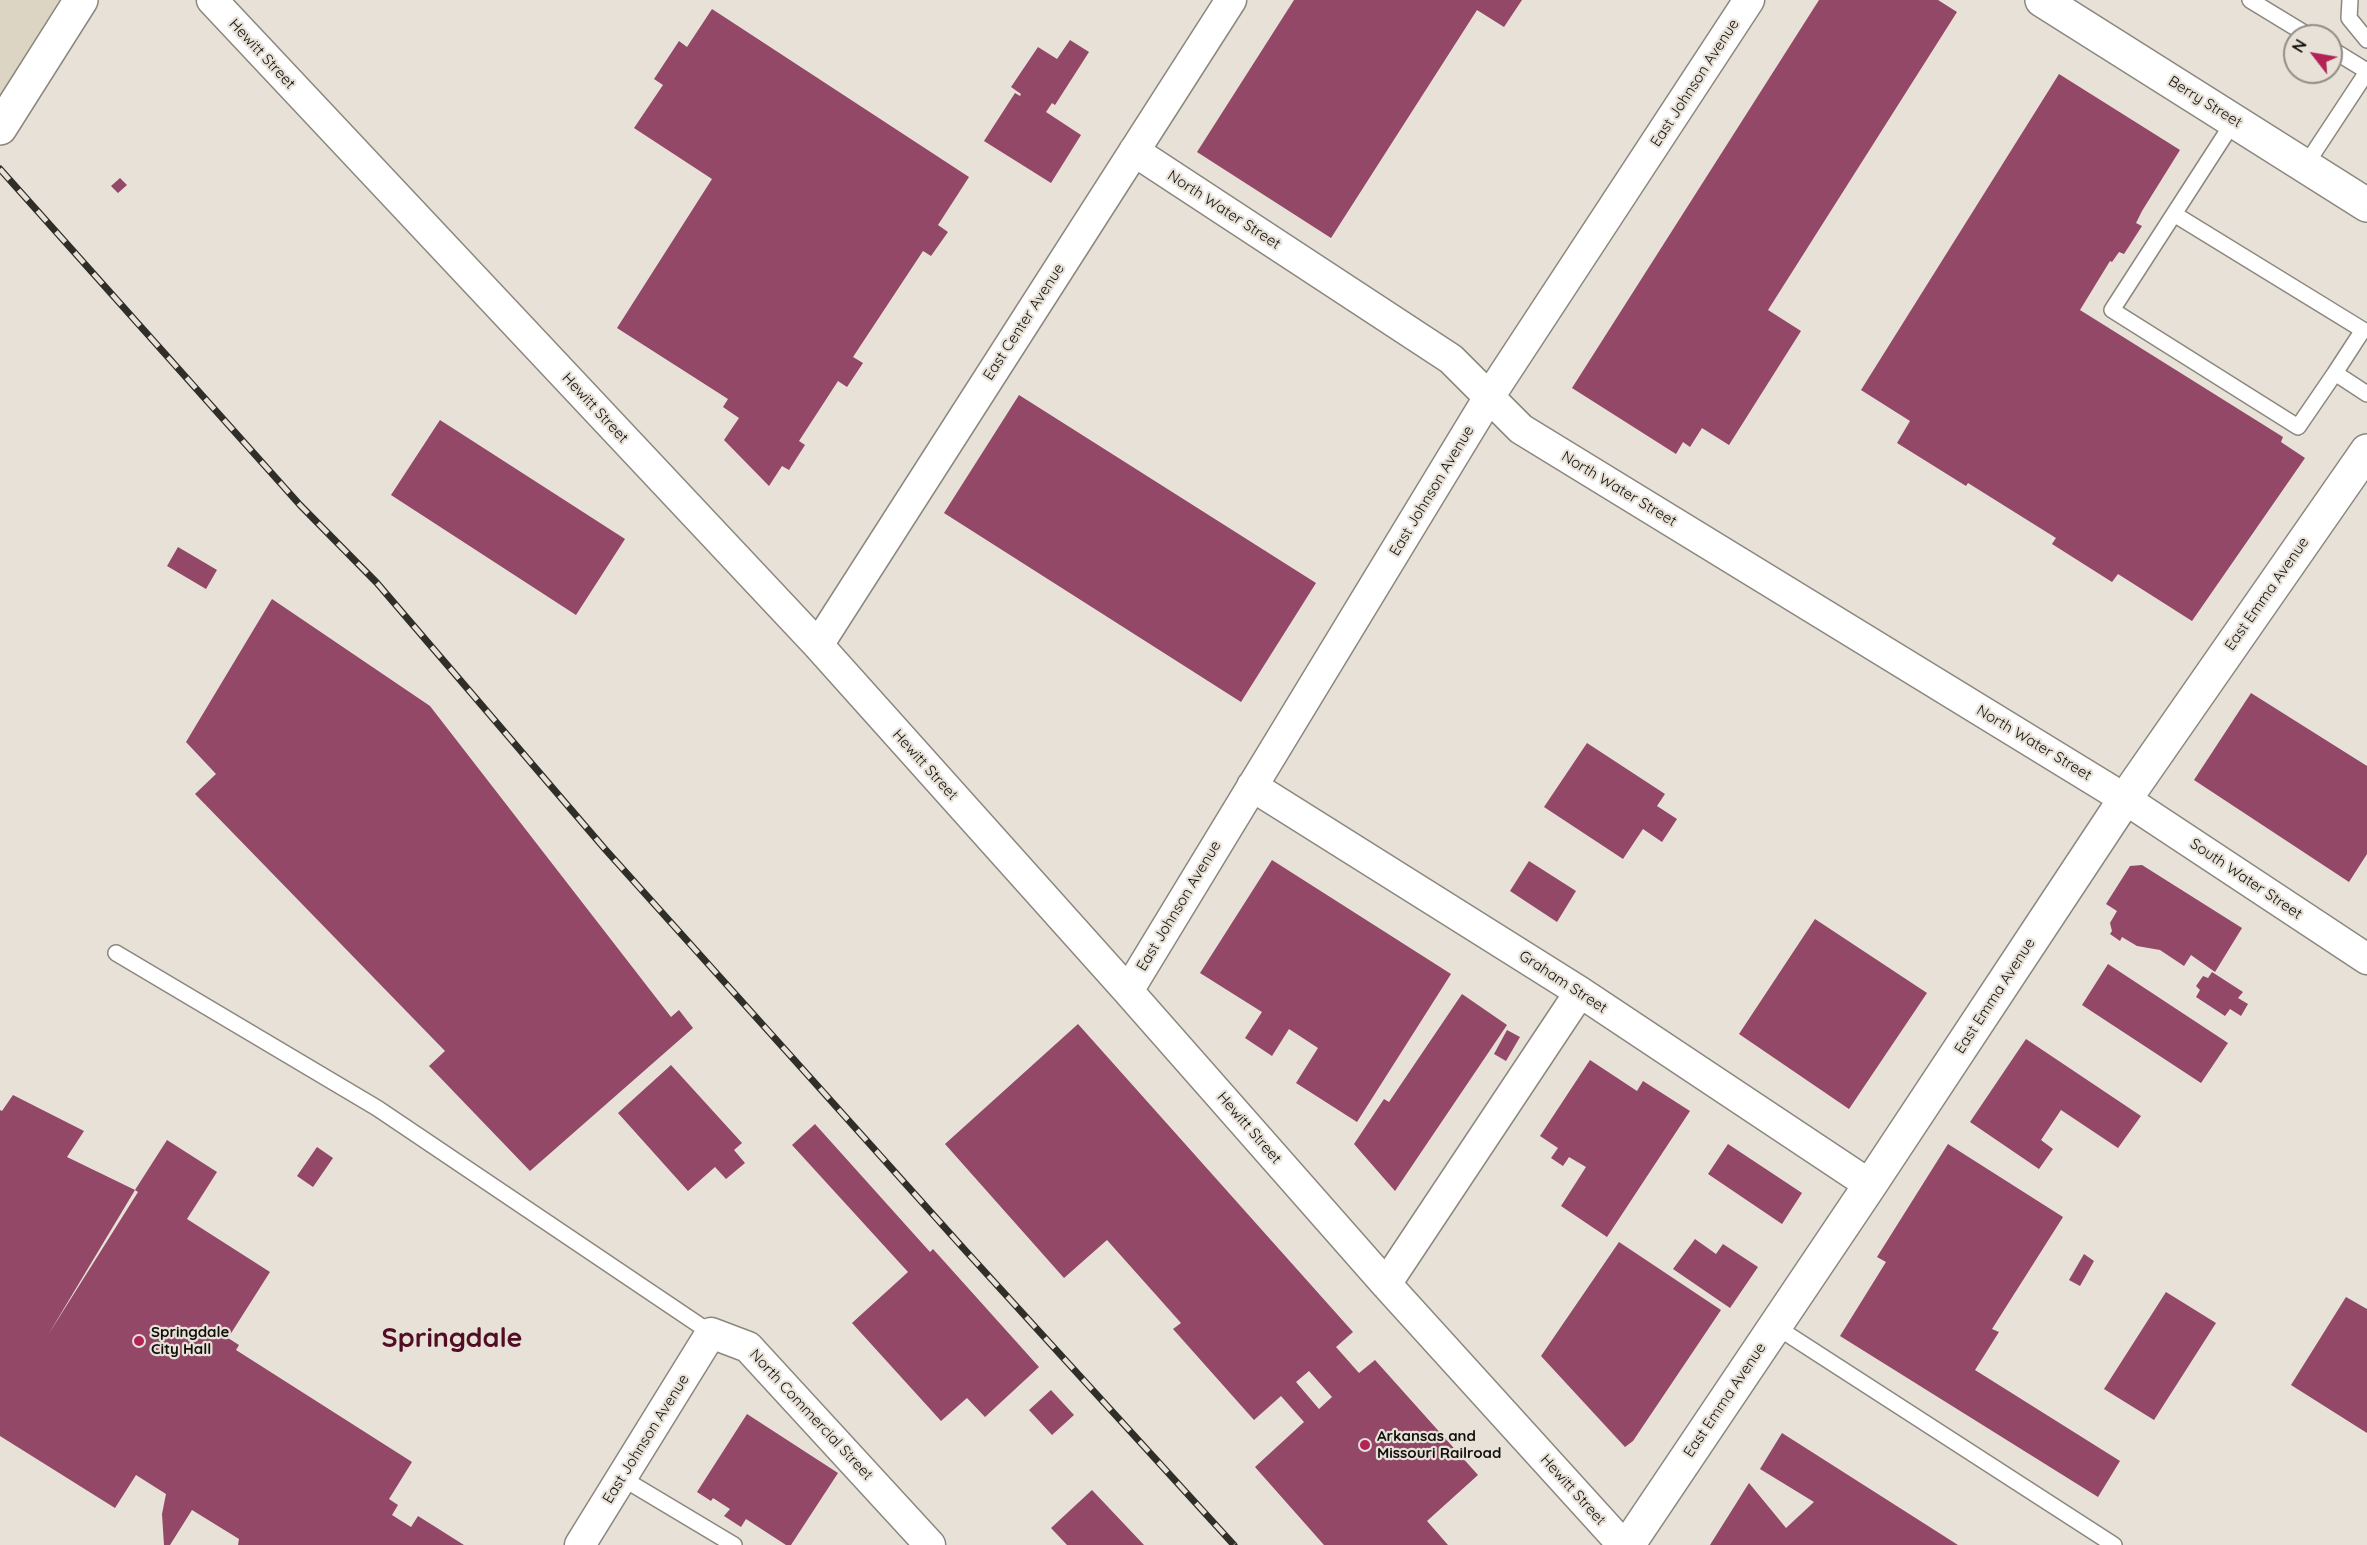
<!DOCTYPE html>
<html>
<head>
<meta charset="utf-8">
<style>
  body { margin:0 }
  #map { position:relative; width:2367px; height:1545px; overflow:hidden; background:#e7e1d8; font-family:Quicksand,sans-serif }
  canvas { display:block }
  .north { position:absolute; left:2283px; top:24px; width:60px; height:60px; box-sizing:border-box; background:#e7e1d8; border:2px solid #918d86; border-radius:50%; rotate:301deg; font-size:16px; font-weight:700; line-height:24px; text-align:center; color:#11100c }
  .north::after { content:''; display:block; margin:auto; width:21px; height:27px; background:#b22356; clip-path:polygon(50% 0,100% 100%,50% 72%,0 100%) }
</style>
</head>
<body>
<div id="map">
<canvas width="2367" height="1545"></canvas>
<div class="north">N</div>
</div>
<script>
const context = document.querySelector('canvas').getContext('2d');
context.lineJoin = 'round';
function fill(path, color) { context.fillStyle = color; context.fill(path, 'evenodd'); }
function strokePath(path, color, width, dash) { context.strokeStyle = color; context.lineWidth = width; context.lineCap = dash ? 'butt' : 'round'; context.setLineDash(dash || []); context.stroke(path); }
function drawText(font, color, halo, rows, align = 'center') {
  context.font = font + ' Quicksand,sans-serif'; context.lineWidth = 4.5; context.setLineDash([]); context.textBaseline = 'middle'; context.strokeStyle = halo; context.fillStyle = color; for (const [text, x, y, turn = 0] of rows) {
    context.save(); context.translate(x, y); context.rotate((+turn || 0) * Math.PI / 180); context.textAlign = isNaN(turn) ? turn : align; if (halo) context.strokeText(text, 0, 0); context.fillText(text, 0, 0); context.restore();
  }
}
const built = new Path2D(`
  M0 0H81L0 128Z`);
const building = new Path2D(`
  M1294 0H1522L1504 27 1477 10 1331 238 1197 152Z
  M1819 0H1938L1957 12 1768 310 1801 331 1729 445 1702 428 1690 447 1683 442 1676 454 1572 388Z
  M712 9 969 177 938 225 948 232 931 256 923 251 853 357 863 363 847 387 838 381 799 441 805 445 789 470 782 466 769 486 724 440 739 418 723 407 728 399 617 328 712 179 634 128 663 85 654 79 679 41 687 47Z
  M1070 40 1089 52 1055 105 1052 103 1046 112 1081 135 1051 183 984 141 1015 93 1020 96 1021 94 1011 87 1038 47 1057 59Z
  M2059 74 2180 150 2142 211 2136 223 2142 226 2124 254 2119 252 2112 262 2110 261 2080 310 2283 437 2281 442 2305 458 2192 621 2118 574 2112 582 2052 544 2056 538 1968 483 1966 486 1897 443 1910 421 1861 390Z
  M120 178 127 185 118 193 111 186Z
  M1019 395 1316 583 1241 702 944 513Z
  M440 420 625 539 576 615 391 495Z
  M178 547 217 570 206 589 167 566Z
  M272 599 430 706 671 1017 679 1010 693 1028 530 1171 429 1066 445 1051 195 794 216 774 186 742Z
  M2251 693 2367 766V854L2349 882 2194 780Z
  M1587 743 1665 794 1657 806 1677 819 1662 842 1643 829 1623 859 1544 807Z
  M1272 860 1451 974 1357 1122 1296 1083 1318 1048 1289 1029 1272 1056 1245 1038 1262 1012 1200 973Z
  M1529 861 1576 891 1557 922 1510 891Z
  M2142 865 2242 928 2215 972 2191 955 2184 966 2160 950 2137 946 2122 937 2120 941 2110 934 2112 931 2110 923 2117 911 2106 904 2130 866Z
  M1815 919 1927 993 1849 1109 1739 1034Z
  M2108 964 2228 1043 2201 1083 2082 1005Z
  M2212 972 2243 992 2238 998 2248 1004 2241 1016 2230 1009 2225 1016 2196 997 2200 990 2196 986 2203 976 2208 978Z
  M1462 994 1507 1025 1395 1191 1354 1144 1384 1099 1389 1102Z
  M1078 1024 1353 1332 1336 1347 1359 1373 1375 1360 1478 1475 1427 1521 1448 1545H1324L1255 1467 1304 1422 1281 1396 1254 1420 1173 1329 1181 1323 1107 1240 1064 1278 945 1144ZM1309 1371 1332 1397 1319 1409 1296 1382Z
  M1507 1030 1520 1037 1506 1061 1494 1054Z
  M2026 1039 2141 1116 2118 1148 2061 1110 2041 1140 2053 1149 2039 1169 1970 1122Z
  M1590 1060 1637 1091 1643 1081 1690 1111 1607 1237 1561 1206 1586 1167 1569 1157 1563 1166 1551 1158 1558 1148 1540 1136Z
  M671 1065 742 1143 734 1150 745 1163 726 1179 715 1167 688 1191 618 1113Z
  M13 1095 84 1131 67 1157 135 1190 48 1335 138 1192 135 1190 167 1140 217 1172 187 1219 270 1272 228 1338 239 1345 236 1350 412 1462 389 1499 398 1505 392 1515 411 1527 418 1516 464 1545H238L239 1539 192 1510 170 1545H164L162 1514 166 1494 136 1475 115 1508 0 1436V1110L2 1111Z
  M815 1124 930 1252 933 1249 1039 1367 985 1417 967 1398 941 1421 852 1323 908 1272 792 1145Z
  M1728 1144 1802 1193 1782 1224 1708 1174Z
  M1948 1144 2063 1217 1992 1329 1999 1332 1975 1370 2120 1461 2098 1497 1840 1336 1886 1262 1877 1257Z
  M317 1147 333 1158 313 1187 297 1176Z
  M1695 1239 1716 1254 1723 1244 1758 1267 1730 1308 1673 1269Z
  M1619 1242 1721 1310 1633 1441 1625 1447 1541 1356Z
  M2084 1254 2094 1261 2080 1286 2069 1280Z
  M2166 1292 2216 1323 2154 1420 2104 1389Z
  M2346 1297 2367 1309V1433L2291 1385Z
  M1051 1390 1074 1415 1052 1435 1029 1410Z
  M747 1414 838 1473 791 1545H786L746 1519 741 1527 724 1516 730 1509 713 1498 711 1501 697 1492Z
  M1782 1433 1958 1545H1710L1749 1483 1786 1528 1814 1502 1760 1469Z
  M1092 1490 1144 1545H1067L1051 1528Z`);
const lane = new Path2D(`
  M2250 0 2309 36
  M2350 0 2349 18 2367 40
  M2331 49 2367 71
  M2234 121 2112 310 2298 427 2335 373 2367 394
  M2305 166 2367 72
  M2174 214 2363 330 2335 373
  M116 953 377 1108 711 1333
  M1775 1326 2114 1545
  M622 1478 734 1545`);
const street = new Path2D(`
  M212 0 818 645 1128 991 1386 1284 1623 1545
  M1134 151 1451 359 1521 429 2125 799 2367 959
  M818 645 1231 0
  M1252 786 1580 992 1870 1185
  M1128 991 1489 397 1749 0
  M1386 1284 1580 992
  M580 1545 711 1333 748 1347 930 1545`);
const secondary = new Path2D(`
  M2042 0 2367 205
  M0 128 81 0
  M1628 1545 1870 1185 2125 799 2367 451`);
const rail = new Path2D(`
  M0 169 300 505 377 583 604 848 964 1249 1234 1545`);
const markers = [
  [139,1341,6,"#b22356"],
  [1365,1445,6,"#b22356"]
];
const streetNames = [
  ["Hewitt Street",262,54,47],
  ["East Johnson Avenue",1695,83,-57],
  ["Berry Street",2205,102,32],
  ["North Water Street",1224,210,33],
  ["East Center Avenue",1024,322,-57],
  ["Hewitt Street",595,408,47],
  ["North Water Street",1619,489,31],
  ["East Johnson Avenue",1432,491,-59],
  ["East Emma Avenue",2267,594,-55],
  ["North Water Street",2034,743,31],
  ["Hewitt Street",925,765,48],
  ["South Water Street",2246,879,34],
  ["East Johnson Avenue",1179,906,-59],
  ["Graham Street",1563,982,33],
  ["East Emma Avenue",1995,996,-57],
  ["Hewitt Street",1249,1128,49],
  ["East Emma Avenue",1725,1400,-56],
  ["North Commercial Street",811,1415,47],
  ["East Johnson Avenue",646,1439,-58],
  ["Hewitt Street",1573,1490,48]
];
const poiNames = [
  ["Springdale",151,1332],
  ["City Hall",151,1349],
  ["Arkansas and",1377,1436],
  ["Missouri Railroad",1377,1453]
];
const townNames = [
  ["Springdale",452,1339]
];
fill(built, '#ddd5c4');
fill(building, '#924866');
strokePath(lane, '#8c877e', 18);
strokePath(street, '#8c877e', 33);
strokePath(secondary, '#8c877e', 36);
strokePath(lane, '#fff', 15);
strokePath(street, '#fff', 30);
strokePath(secondary, '#fff', 33);
strokePath(rail, '#302e29', 7);
strokePath(rail, '#e7e1d8', 4.5, [14]);
for (const [x, y, r, color] of markers) { const dot = new Path2D(); dot.arc(x, y, r, 0, 2 * Math.PI); context.fillStyle = color; context.fill(dot); strokePath(dot, '#e7e1d8', 2); }
drawText('15px', '#11100c', '#e7e1d8', streetNames);
drawText('bold 15px', '#11100c', '#e7e1d8', poiNames, 'left');
drawText('bold 27px', '#510d24', '#e7e1d8', townNames);
</script>
</body>
</html>
